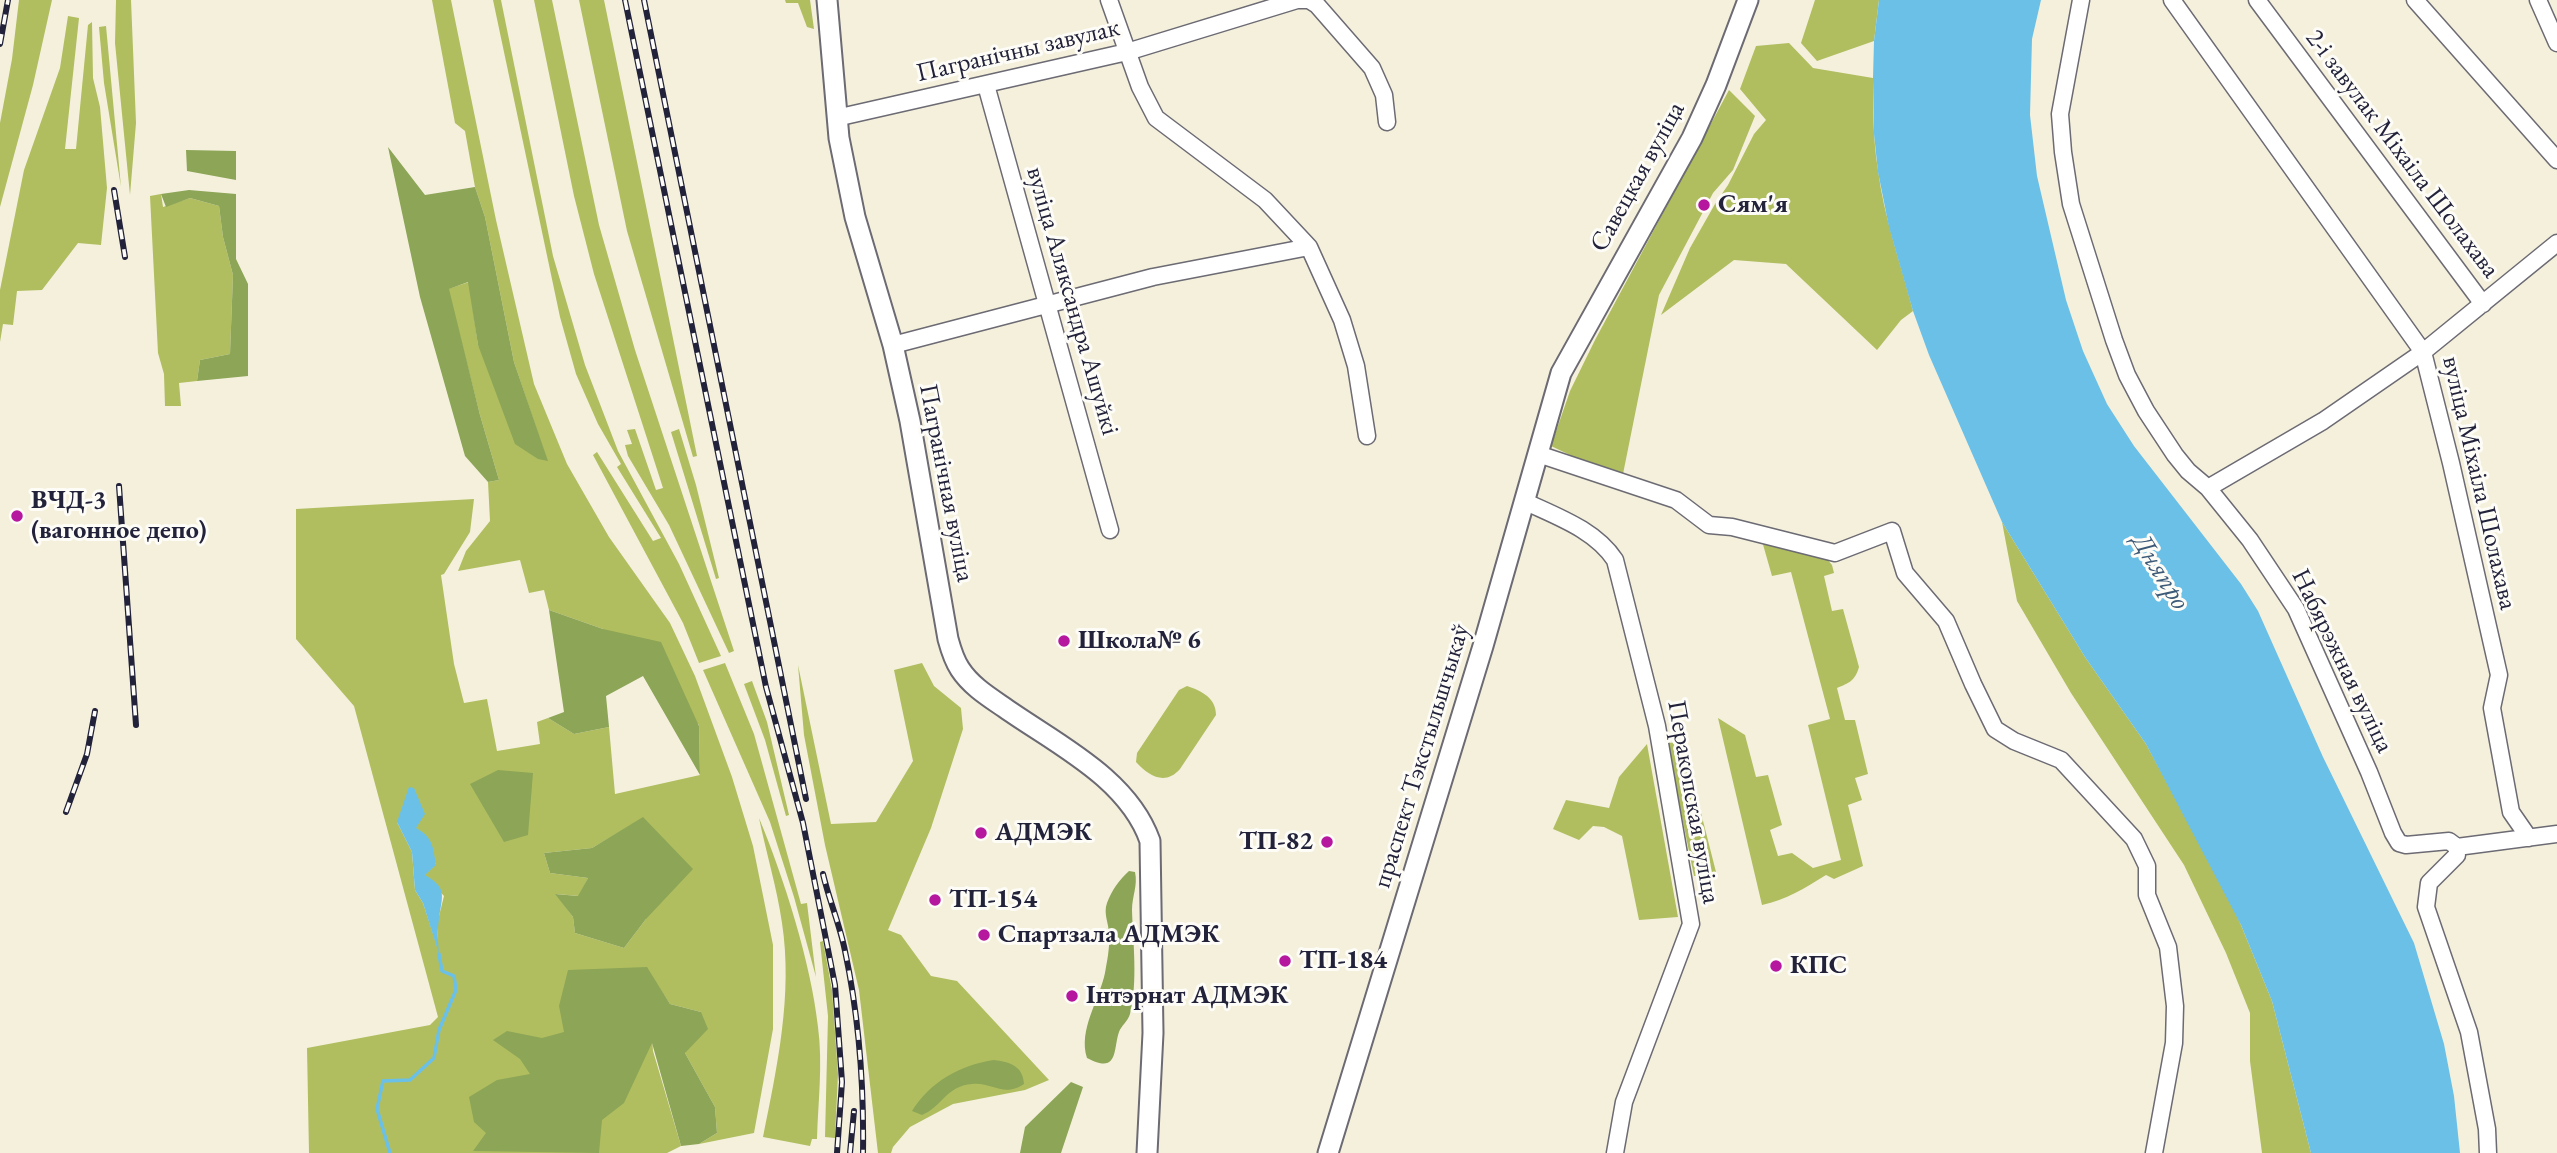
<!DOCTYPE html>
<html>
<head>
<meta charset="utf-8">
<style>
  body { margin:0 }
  canvas { display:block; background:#f4f0dc }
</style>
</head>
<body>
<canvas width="2557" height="1153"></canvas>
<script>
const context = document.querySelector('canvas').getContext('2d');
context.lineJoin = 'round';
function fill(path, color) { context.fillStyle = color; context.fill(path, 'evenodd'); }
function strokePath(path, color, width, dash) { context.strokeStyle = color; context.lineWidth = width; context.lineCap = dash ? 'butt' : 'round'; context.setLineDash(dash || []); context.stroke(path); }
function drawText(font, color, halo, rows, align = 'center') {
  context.font = font + ' "EB Garamond",serif'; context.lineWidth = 6; context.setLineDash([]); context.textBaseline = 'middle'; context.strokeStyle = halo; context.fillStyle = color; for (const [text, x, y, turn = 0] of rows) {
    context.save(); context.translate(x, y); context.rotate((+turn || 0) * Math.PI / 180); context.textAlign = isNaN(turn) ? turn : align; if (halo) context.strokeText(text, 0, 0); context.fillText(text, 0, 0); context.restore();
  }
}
const green = new Path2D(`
  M19 0H52L33 85 0 207V123L12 59Z
  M116 0H131L136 123 130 195 115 43Z
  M432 0H451L496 220 534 384 567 464 609 537 670 623 695 676 732 777 753 846 773 945V1029L754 1133 699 1144 717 1133 715 1107 685 1053 701 1012 670 1004 647 969 653 1051 681 1146 667 1153H309L307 1048 430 1025 438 1017 354 706 296 639V509L474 499 470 532 444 574 441 575 454 664 464 703 487 699 497 751 540 744 537 722 548 718 574 734 609 727 615 794 700 775 699 725 603 629 549 610 544 590 529 593 520 560 458 571 466 551 490 521 488 482 499 480 480 415 448 289 469 282 478 345 547 460 514 362 485 217 475 187 465 131 455 123ZM643 818 646 919 624 948 575 933 573 917 556 894 579 896 588 878 550 873 544 853 592 848ZM397 822 436 864 424 875 444 896 438 920V949L423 903 415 890 412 852Z
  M493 0H501L553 256 585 365 618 451 679 564 721 656 699 663 683 623 593 455 597 452 653 541 661 538 617 467 621 464 598 424 576 374 560 317Z
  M534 0H552L599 225 635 350 734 651 729 653 669 525 628 456 625 445 632 444 627 430 635 429 656 490 663 488 594 274 574 196Z
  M579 0H604L697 456 693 457 627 231Z
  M785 0H810L814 29 807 27 798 3H786Z
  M1815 0H1879L1874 41 1817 61 1801 43Z
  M68 16 79 18 65 149H76L88 25 92 22 93 78 100 107 107 188 101 245 78 243 42 290 17 291 13 325 3 324 0 342V290L24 170 60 68Z
  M106 26 121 187 104 83 99 27Z
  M1789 43 1813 68 1873 78C1873 109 1873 139 1878 170 1884 218 1901 264 1913 311L1901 320 1877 350 1786 264 1734 260 1661 315 1690 248 1715 204 1728 185 1754 134 1766 120 1740 89 1756 46Z
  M1729 90 1755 116 1733 170 1713 193 1659 295 1623 474 1571 460 1570 455 1551 446 1570 391 1595 340Z
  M161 194 163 207 190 198 219 206 223 237 233 275 230 354 200 360 197 381 179 383 181 406H165L164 374 158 353 150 196Z
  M679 429 696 485 719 578 716 579 671 432Z
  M2002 522 2085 657 2146 744 2223 886 2241 925 2272 1001 2311 1153H2262L2250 1061V1013L2226 953 2184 865 2071 693 2017 601Z
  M1762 541 1826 558 1832 565 1834 573 1824 576 1832 611 1843 609 1859 667C1855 681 1849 683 1837 688L1845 720H1855L1868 774 1855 778 1862 800 1848 805 1863 866 1834 879 1826 875C1805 888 1786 900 1762 905L1718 718 1745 735 1756 777 1768 775 1782 825 1770 830 1778 856 1792 853 1813 868 1841 860 1808 725 1830 719 1791 572 1772 576Z
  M725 663 754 734 801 904 807 903 816 977 794 897 770 822 703 670Z
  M922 663 934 686 961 708 963 729 931 828 888 930 901 935 931 976 957 981 1049 1080 1025 1090 953 1104 910 1127 893 1147 891 1153H878L859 990 825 845 804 735 798 665 831 824 876 822 913 761 894 670Z
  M752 681 767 722 789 815 786 816 765 740 744 684Z
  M1187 686C1202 691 1216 698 1216 715L1180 769C1165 786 1149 776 1136 762L1137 753 1179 690Z
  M1683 742 1716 872 1694 876 1667 743Z
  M1647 744 1678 917 1639 920 1622 836 1604 827 1593 826 1579 840 1553 829 1566 800 1609 808 1619 777Z
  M759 818C784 878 811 963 818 1027 823 1064 818 1103 817 1139H812L810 1146 763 1137C777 1067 793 995 782 923 777 888 766 852 759 818Z
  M823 941 832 990 838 1074 835 1138 825 1137 828 1016 820 942Z`);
const forest = new Path2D(`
  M388 147 425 195 475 187 485 217 514 362 548 461 538 459 515 444 478 345 468 282 449 289 480 415 499 480 488 482 465 456 420 297Z
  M186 150 236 151V180L187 171Z
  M189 190 236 194V259L248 284V376L197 381 200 360 230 354 233 275 223 237 219 206 190 198 166 207 161 194Z
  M549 610 603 629 661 642 699 726 700 775 643 676 606 696 609 727 574 734 548 718 564 712Z
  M498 770 533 773 528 835 504 842 470 784Z
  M643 817 693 869 646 919 624 948 575 933 573 917 555 894 578 896 588 878 550 873 544 853 592 848Z
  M1129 871 1135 872C1138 886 1132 896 1132 910 1133 944 1138 980 1130 1014 1128 1021 1121 1026 1119 1032 1113 1049 1119 1075 1087 1058 1078 1030 1099 1001 1105 973 1107 961 1110 948 1109 935 1109 923 1103 914 1107 903 1112 890 1119 880 1129 871Z
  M647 967 670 1004 701 1012 708 1029 685 1053 715 1107 717 1133 699 1144 681 1146 652 1043 624 1103 602 1120 599 1153 473 1151 486 1133 474 1122 469 1097 497 1080 530 1074 520 1059 493 1040 507 1031 542 1038 564 1032 559 1006 568 970Z
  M994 1060C1010 1062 1023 1066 1024 1084 1003 1098 993 1082 972 1084 946 1086 942 1107 922 1115L912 1111C930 1082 960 1065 994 1060Z
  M1071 1082 1083 1087 1061 1153H1020L1025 1127Z`);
const water = new Path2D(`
  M1879 0H2041L2032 39 2030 115 2037 176 2066 300 2083 351 2107 404 2134 446 2241 584 2258 611 2323 757 2414 943 2444 1044 2454 1096 2460 1153H2311L2272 1001 2241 925 2146 744 2085 657 2002 522 1929 355 1913 311 1889 227 1878 172 1874 134 1873 78 1874 41Z
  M409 787 414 788 425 814 416 828C433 837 433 847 436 865L425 875C448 888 442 896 439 919 437 930 438 942 439 954L423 903 415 890 412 852 397 822Z`);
const stream = new Path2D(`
  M390 1153 377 1109 383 1081 410 1080 434 1058 439 1030 456 990 454 976 442 971 439 954`);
const minor = new Path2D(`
  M1109 0 1140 87 1156 118 1265 200 1309 247 1342 320 1356 366 1367 436
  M2081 0 2060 114 2063 152 2071 204 2114 340 2127 375 2146 411 2175 455 2188 471 2208 488 2250 540 2296 609 2369 772 2393 833 2399 843 2406 845 2449 841 2457 847V855L2429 883 2426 907 2469 1032 2487 1129 2488 1153
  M2172 0 2423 352 2451 463 2499 675 2492 708 2511 812 2529 838
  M2257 0 2483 304
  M2415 0 2557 160
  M2538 0 2557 43
  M986 85 1110 530
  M836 118 1127 52 1297 0H1309L1317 5 1372 68 1384 95 1387 122
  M893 345 1153 277 1309 247
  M1538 454 1676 500 1709 525 1732 527 1835 553 1892 531 1905 573 1946 621 1973 684 1995 729 2014 741 2061 760 2134 839 2147 866V895L2168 947 2175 1006 2174 1043 2154 1153
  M2208 488 2323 421 2423 352 2557 243
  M1526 502C1558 517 1595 530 1615 560L1657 726 1691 924 1624 1102 1615 1153
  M2457 847 2557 834`);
const major = new Path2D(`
  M827 0 839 138 855 217 893 345 910 421 948 639C951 650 954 660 960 669 971 686 989 697 1005 708 1056 744 1128 778 1150 841L1153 1033 1147 1153
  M1328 1153 1483 646 1561 373 1692 138 1716 85 1748 0`);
const rail = new Path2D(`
  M625 0 766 687 803 823 835 985 842 1082 837 1153
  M644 0 806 799
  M0 44 8 0
  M114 190 125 257
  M119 486 136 725
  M66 812 87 754 95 711
  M823 874C829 900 840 925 845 951 859 1017 864 1086 863 1153
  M850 1153 854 1111`);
const markers = [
  [1704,205,7,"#b5179e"],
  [17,516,7,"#b5179e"],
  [1064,641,7,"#b5179e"],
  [981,833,7,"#b5179e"],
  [1327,842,7,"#b5179e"],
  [935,900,7,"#b5179e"],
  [984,935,7,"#b5179e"],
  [1285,961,7,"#b5179e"],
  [1776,966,7,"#b5179e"],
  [1072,996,7,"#b5179e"]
];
const streetNames = [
  ["Пагранічны завулак",1018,51,-13],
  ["2-і завулак Міхаіла Шолахава",2402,154,53],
  ["Савецкая вуліца",1638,177,-61],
  ["вуліца Аляксандра Ашуйкі",1072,301,74],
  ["Пагранічная вуліца",946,483,79],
  ["вуліца Міхаіла Шолахава",2479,483,77],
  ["Набярэжная вуліца",2342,661,64],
  ["праспект Тэкстыльшчыкаў",1422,756,-73],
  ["Перакопская вуліца",1693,802,80]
];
const poiNames = [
  ["Сям'я",1718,205],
  ["ВЧД-3",31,501],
  ["(вагонное депо)",31,531],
  ["Школа№ 6",1078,641],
  ["АДМЭК",995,833],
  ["ТП-82",1313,842,"right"],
  ["ТП-154",949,900],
  ["Спартзала АДМЭК",998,935],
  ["ТП-184",1299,961],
  ["КПС",1790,966],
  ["Інтэрнат АДМЭК",1086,996]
];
const waterNames = [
  ["Дняпро",2160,572,58]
];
fill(green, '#b0be60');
fill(forest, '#8ca556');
fill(water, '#6bc0e8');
strokePath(stream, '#6bc0e8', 3.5);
strokePath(minor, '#6c6a73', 19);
strokePath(major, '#6c6a73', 23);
strokePath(minor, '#fff', 16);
strokePath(major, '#fff', 19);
strokePath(rail, '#22223b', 6);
strokePath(rail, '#fdfcf7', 3.5, [10]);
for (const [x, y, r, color] of markers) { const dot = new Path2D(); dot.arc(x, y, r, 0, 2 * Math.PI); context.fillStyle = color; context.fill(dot); strokePath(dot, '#fdfcf7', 2.5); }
drawText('26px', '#22223b', '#fdfcf7', streetNames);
drawText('bold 26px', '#22223b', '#fdfcf7', poiNames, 'left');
drawText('italic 28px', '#3c5978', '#fdfcf7', waterNames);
</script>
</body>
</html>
